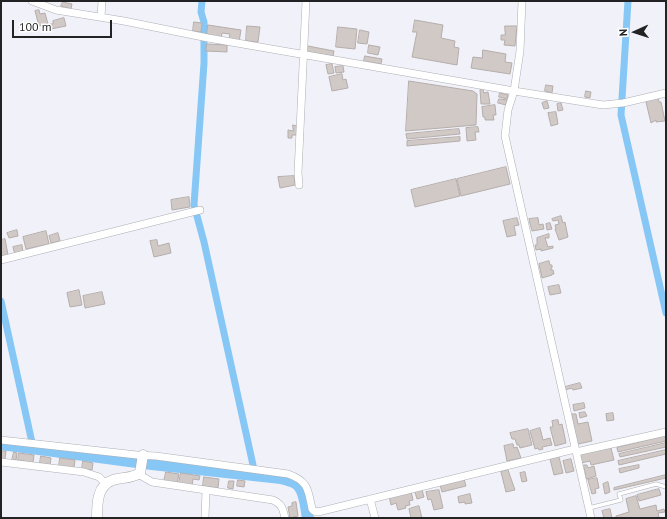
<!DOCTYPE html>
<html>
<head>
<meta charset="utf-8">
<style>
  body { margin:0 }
  #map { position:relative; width:667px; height:519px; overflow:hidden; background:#f1f2f9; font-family:"PT Sans",sans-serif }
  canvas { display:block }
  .frame { position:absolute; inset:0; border:2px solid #232326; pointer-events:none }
  .north { position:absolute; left:615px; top:12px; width:40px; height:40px; -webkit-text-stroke:3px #fff; paint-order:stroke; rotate:267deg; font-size:11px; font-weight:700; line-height:16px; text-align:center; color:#232326 }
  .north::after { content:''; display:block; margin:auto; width:14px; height:18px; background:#232326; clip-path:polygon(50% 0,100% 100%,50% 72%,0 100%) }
  .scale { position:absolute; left:12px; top:20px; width:100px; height:18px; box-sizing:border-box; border:2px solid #232326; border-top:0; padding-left:5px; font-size:12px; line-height:14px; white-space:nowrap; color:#232326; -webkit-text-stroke:3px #fff; paint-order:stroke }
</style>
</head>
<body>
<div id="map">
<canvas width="667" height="519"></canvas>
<div class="frame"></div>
<div class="north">N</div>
<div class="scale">100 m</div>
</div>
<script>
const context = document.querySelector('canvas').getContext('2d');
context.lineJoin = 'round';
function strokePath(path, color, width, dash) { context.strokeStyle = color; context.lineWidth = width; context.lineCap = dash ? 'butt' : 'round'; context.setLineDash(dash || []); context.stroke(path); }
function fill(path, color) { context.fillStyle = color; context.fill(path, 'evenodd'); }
const canal = new Path2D(`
  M202 1 201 12 204 22V63L194 205 204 242 253 465
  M628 1 621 115 666 313
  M1 301 33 447`);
const river = new Path2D(`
  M1 444 152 464 281 478C287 480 295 481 299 486 306 494 306 509 308 518`);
const building = new Path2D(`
  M63 2 72 4 71 9 61 6Z
  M39 10 40 14 45 13 48 24 39 26 35 11Z
  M64 18 66 26 51 29 50 24H53V21Z
  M415 20 443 25 441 38 455 41 454 47 459 48 457 65 412 57 417 32H413Z
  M194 22 202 23 201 32 193 31Z
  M208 25 241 30 239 42 229 40 230 34 222 33 221 38 207 36Z
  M247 26 260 27 258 42 246 41Z
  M505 26H517L515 46 504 45 505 40H501V35H505Z
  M338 27 357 29 355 49 336 47Z
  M360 30 369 32 367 44 358 43Z
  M207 44 227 45V52L206 51Z
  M369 45 380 47 378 55 368 53Z
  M308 46 334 51 333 56 307 52Z
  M483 50 506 54 505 62 512 63 510 74 471 68 473 57 482 58Z
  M365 56 382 59 381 64 364 61Z
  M332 64 334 73 328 74 326 65Z
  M343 66 344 72 336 73 335 67Z
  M342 74 343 80 346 79 348 88 332 91 329 77Z
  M409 81 473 91 477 94 476 125 406 131Z
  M546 85 553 86 552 93 545 91Z
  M483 89 484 93 488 92 490 104H481L480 90Z
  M586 91 591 92 590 98 585 97Z
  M500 93 508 95 507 99 499 97Z
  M658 98 659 102H661L665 121 656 122V120L651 123 646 102Z
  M499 99 507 100 506 105 498 103Z
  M547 101 549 108 544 109 542 103Z
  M561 103 563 110 558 111 557 104Z
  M495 105 496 115H493L494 120H485V117H483L482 107Z
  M556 112 558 124 551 126 548 113Z
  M293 125 297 126V135H292V138H288V130L293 131Z
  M478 127 479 132H475L476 140 467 141 466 128Z
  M459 129 460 134 407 139 406 134Z
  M460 137V141L407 146V141Z
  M506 167 510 184 461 196 457 179Z
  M294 176 295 185 280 188 278 177Z
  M456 179 460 196 415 207 411 190Z
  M189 197 190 207 172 210 171 200Z
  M561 216 563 223 565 222 568 237 559 240 555 229H556L555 225 559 224 558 220 553 221 552 219Z
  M517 218 519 225 514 226 516 235 507 237 503 221Z
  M538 218 539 225 543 224 544 229 532 231 529 219Z
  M550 223 552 229 547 230 546 224Z
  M17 230 18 236 9 238 7 233Z
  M46 231 49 244 26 249 23 237Z
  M58 233 60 241 51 243 49 236Z
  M549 234V238H545L548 247 553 246V248L541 251V249L536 250 535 245H537V238Z
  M5 239 8 255 1 256V240Z
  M157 240 158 246 169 243 171 253 154 257 150 241Z
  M22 245 23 253 15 255 13 247Z
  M549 261 550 265H552V268H551V270H553L554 274H552V275L542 278 539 264Z
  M559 285 561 293 550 295 548 287Z
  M79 290 82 305 70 307 67 293Z
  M102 292 105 304 85 308 83 296Z
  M580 383 582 388 573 390 572 388 565 390V387Z
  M584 403 585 408 574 411 573 405Z
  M585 412 587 416 580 418 579 413Z
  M613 413 614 420 607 421 606 414Z
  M572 414H576L578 424 588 422 592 441 578 444Z
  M558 420 559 425 562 424 566 443 555 446 550 427H553L552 421Z
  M540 428 543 440 550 438 552 445 542 447 543 449 539 450 538 448 535 449 530 431Z
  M528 429 532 445 520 448 519 445H517L515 439H512L510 433Z
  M666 436V441L618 452 617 448Z
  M666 443V447L620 457 619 454Z
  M513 444 514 448 517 447 521 458 507 461 504 446Z
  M611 448 614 460 591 465 590 461 581 463 579 455Z
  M666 450V454L619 465 618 461Z
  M1 451H6L5 459 1 458Z
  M14 452 17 453 16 460H12Z
  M19 453 34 455 33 463 18 460Z
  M41 456 51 458 50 465 40 463Z
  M559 457 563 473 554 475 550 459Z
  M60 458 75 460 74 468 59 466Z
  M571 459 574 471 566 473 563 461Z
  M83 461 93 463 92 470 82 469Z
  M584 465H587L588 468 594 466 596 476 587 479Z
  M639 465V468L620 473 619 469Z
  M508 470 515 490 506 492 501 472Z
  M166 472 179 474 177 484 164 482Z
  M525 472 527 481 522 482 520 473Z
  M181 473 200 476 199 480 193 479 192 486 179 483Z
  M666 475V478L614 490V488Z
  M204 477 219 479 218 488 203 486Z
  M597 478 599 488 595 489 596 493 592 494 588 480Z
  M464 479 466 486 442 492 440 485Z
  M238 480 245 481 244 487 237 486Z
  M229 481H234L233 489 228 488Z
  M608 482 610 492 605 494 603 484Z
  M659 489 661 495 639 501 637 495Z
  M422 490 424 497 417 499 415 492Z
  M439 490 443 508 434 510 431 499 428 500 426 492Z
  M411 491 413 500 409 501 410 505 405 506 406 508 398 510 396 503 391 505 389 496Z
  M470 494 472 503 465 504V502L459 503 458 497Z
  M636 496 640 509 656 505 657 511 664 509 665 512 658 513 659 517 653 518H616V516L629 512 626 499Z
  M296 502 298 516 290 518 288 507 292 506V503Z
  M419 506 422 518H411L409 509Z
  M610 509 612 518H604L602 511Z`);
const lane = new Path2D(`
  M589 508 621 500 619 494 656 484 666 487`);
const street = new Path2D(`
  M32 1 56 10 124 21 208 38 514 91 603 105 623 103 666 93
  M522 1 520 51 514 91 508 110 505 136 591 518
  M101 17 102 1
  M299 185 298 173 306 1
  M1 260 200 210
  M1 440 137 455 156 456 288 474C308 481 308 489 312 509L314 511 318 512 575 449
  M576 452 666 432
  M1 462 84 472 99 477 106 484
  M138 474 152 482 273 500C282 504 283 509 285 518
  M370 499 375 518
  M205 518 206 491`);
const secondary = new Path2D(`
  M97 518C97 504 97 485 113 480 123 477 130 479 140 473L143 455`);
strokePath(canal, '#86c7f6', 7);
strokePath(river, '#86c7f6', 12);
fill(building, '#d0c9c6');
strokePath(building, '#b5adab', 1);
strokePath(lane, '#adafb5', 4.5);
strokePath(street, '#adafb5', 8);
strokePath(secondary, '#adafb5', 11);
strokePath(lane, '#fff', 3.5);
strokePath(street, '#fff', 7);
strokePath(secondary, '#fff', 10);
</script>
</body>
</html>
